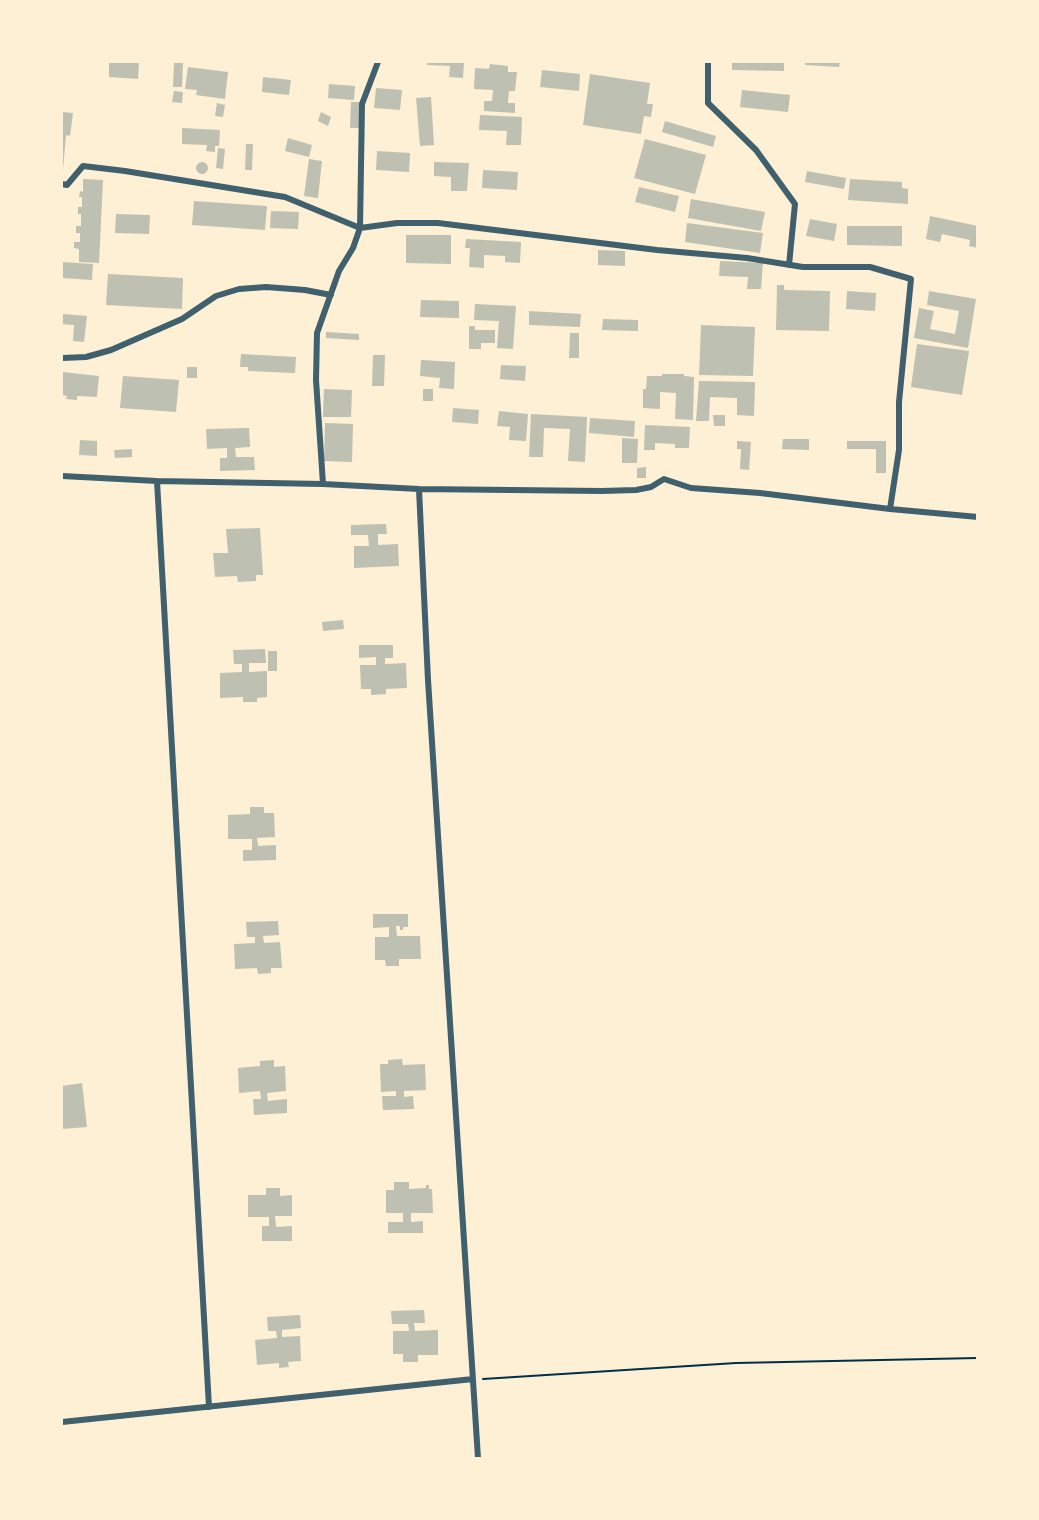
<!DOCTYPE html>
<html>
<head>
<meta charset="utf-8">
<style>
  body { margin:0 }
  #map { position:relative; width:1039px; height:1520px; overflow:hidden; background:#fdf0d5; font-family:"Playfair Display",serif }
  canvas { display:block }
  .frame { position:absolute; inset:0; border:63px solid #fdf0d5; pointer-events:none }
</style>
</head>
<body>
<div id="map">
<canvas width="1039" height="1520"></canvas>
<div class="frame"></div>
</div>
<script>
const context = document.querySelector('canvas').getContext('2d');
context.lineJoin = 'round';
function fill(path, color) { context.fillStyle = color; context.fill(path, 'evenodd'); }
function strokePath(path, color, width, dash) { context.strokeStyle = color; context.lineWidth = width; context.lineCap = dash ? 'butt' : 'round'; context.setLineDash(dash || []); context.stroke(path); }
const building = new Path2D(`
  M109 62H139L138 79 109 77Z
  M174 62 183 63 182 87H173Z
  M427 62H464L463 78 449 77 450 66 427 65Z
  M732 62H784V71L732 70Z
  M805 62H840L839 67 805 65Z
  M490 64 508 66V72H517L515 91H509L508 103H515V113L484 111V101H492L493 90 474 89 475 68 489 69Z
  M188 67 228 72 225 99 196 95 197 90 185 89Z
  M542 70 580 74 579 91 540 87Z
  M590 74 650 83 647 104H653L651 117 644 116 641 134 583 125Z
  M263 77 291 80 289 95 262 92Z
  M329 84 355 86 354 100 328 98Z
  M376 88 402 90 400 110 374 108Z
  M742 90 790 95 788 112 740 107Z
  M174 91 183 92 182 103 172 102Z
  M431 97 434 145 420 146 416 98Z
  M351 102H360L359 128H350Z
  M217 103 225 105 223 117 215 116Z
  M62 112 73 113 70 136 66 135 63 170H62Z
  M321 112 331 117 328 126 318 121Z
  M480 115 522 117 521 145H506L507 131 479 130Z
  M665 121 716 136 713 147 662 132Z
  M182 128 220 130 219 146H215V152L206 151 207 145 182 144Z
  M288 138 312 145 309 157 285 151Z
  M645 139 706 155 695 194 634 178Z
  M246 144H253L252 170H245Z
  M218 148 225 149 223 169 216 168Z
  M377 151 410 153 409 172 376 170Z
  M309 159 322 161 318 198 304 196Z
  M434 162 469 163 467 191H451V177L434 176Z
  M196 168a6 6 0 1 1 12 0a6 6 0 1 1-12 0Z
  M483 170 518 172 517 190 482 188Z
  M807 171 846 178 844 189 805 182Z
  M83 179 103 180 99 263 79 262V249L74 248V242H80V233H76V226H81V214H78V207H82V197H79L80 191 83 192Z
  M850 179 902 182V188L908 189V204L848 200Z
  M639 187 679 196 675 212 635 202Z
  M691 199 765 212 761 231 688 218Z
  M194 201 267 206 265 230 192 225Z
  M271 211 299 212 298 229 270 228Z
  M116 214 150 215 149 234 115 233Z
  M930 216 978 226V248L969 246 970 240 942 234 940 242 926 239Z
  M810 219 837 224 834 241 806 236Z
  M687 223 763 233 760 253 685 242Z
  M847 226H902V246L847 245Z
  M406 235H451V264L406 263Z
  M466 239 521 242 520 263 505 262V256L484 255V268L469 267 470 248H465Z
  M598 250 625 251V266L598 265Z
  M720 261 763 263 761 289H747L748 277 719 276Z
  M62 262 93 264 92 280 62 278Z
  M108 274 183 278 182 309 106 305Z
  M777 285H784V290L830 291 829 331 776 330Z
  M847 291 876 293 875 311 846 309Z
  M929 291 976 299 968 348 914 338 919 308 934 311 930 329 955 334 959 311 927 305Z
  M421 300 459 301V318L420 317Z
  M475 304 516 306 513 349 497 348 499 321 474 320Z
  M529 311 581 314 580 327 529 325Z
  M63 314 87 316 84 342 73 341 74 325 62 324Z
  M603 319 638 320V331L602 330Z
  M701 325 755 327 753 376 699 375Z
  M469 326H475V330H495V343H481V349H469Z
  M326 332 359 334V340L326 338Z
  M570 333H579V358H569Z
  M917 344 969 351 962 395 911 387Z
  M241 354 296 357 295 373 248 371V367H240Z
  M373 355H385L384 386H372Z
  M421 360 455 362 454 389 439 388 440 378 420 376Z
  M501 365 526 366 525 381 500 379Z
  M187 367H197V378H187Z
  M62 372 99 376 97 397 77 396V400L66 399 67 396 62 395Z
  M662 374H684V376L694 377 693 420 675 419 676 393 660 392V409L643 408V389H646L647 376H662Z
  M123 376 179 380 176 412 120 408Z
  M699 381 755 382 754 416 737 415V398L710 397 709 421H696Z
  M324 389 352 390 351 417H323Z
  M423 389H433V401H423Z
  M453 408 479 410 478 424 452 422Z
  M499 411 528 414 526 441 509 440 510 427 497 426Z
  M531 414 587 417 585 462 568 461 570 429 544 428 543 457H529Z
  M713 415H725V426H714Z
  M590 418 635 421 634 437 589 433Z
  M325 423 353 424 352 462 324 461Z
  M645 425 690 427 689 448H675V444L655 443V450H644Z
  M249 428 250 447 235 448 236 457H254L255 470 220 471V458H227V448L207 449 206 429Z
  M622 438 638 439 637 463H622Z
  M783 439H809V450L782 449Z
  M80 440 97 441V456L79 455Z
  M737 441 751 442 749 470 740 469 741 449H737Z
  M847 441H886V473H876V449H847Z
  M132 449V457L115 458 114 450Z
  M646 467V478H637V468Z
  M386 524 387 534H378V545L398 544 399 566 354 568V546H369L368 535H351V525Z
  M260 528 263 575H256V581L238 582 237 576 215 577 213 553H228L226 529Z
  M343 620 344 629 323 631 322 622Z
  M359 645H393V658H385V664L406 663 407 688 386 689V694L371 695V689H361L360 665H376V657L359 658Z
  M265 649 266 663H249V672L267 671V697L257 698V702H243V697L220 698V673L242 672V664H234L233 650Z
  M268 651H277V671H268Z
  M250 807H264V813H274L275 837 257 838 258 846 276 845V860L243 861V850H252V839H228V815L250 814Z
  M373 914H408V927H403V930H400V926H396L397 936H420L421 959H399V966H386L385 960H375V937H389V927L373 928Z
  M278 921 279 935 263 936 264 943 280 942 282 968H271V973L258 974 257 968 235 969 234 944 255 943V937H247L246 922Z
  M402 1059 403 1065 425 1064 426 1090 404 1091V1097L413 1096 414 1109 383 1110 382 1096H396V1091L381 1092 380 1064H388V1060Z
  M274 1060V1067L285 1066 286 1091 267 1093 268 1101 287 1099V1113L254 1115 253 1099H261L260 1091 239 1093 238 1068 260 1066V1061Z
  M82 1083 87 1127 62 1129V1086Z
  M394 1182H409V1189L426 1188V1185H429V1189H432L433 1213H411V1222L423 1221V1233H388V1222H403V1213H386V1190H394Z
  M266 1188H280V1196L292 1195V1216H275L276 1227 292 1226V1241H262V1226H269V1217H248V1195H266Z
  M424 1310 425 1323H414L415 1331 438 1330V1355H418V1362H403V1354H393V1331H409L408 1324H392L391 1311Z
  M300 1315 301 1328 282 1330V1337L300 1336 301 1361 288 1362 289 1367 279 1368V1363L257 1365 255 1340 277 1338 276 1331H268L267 1317Z`);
const path = new Path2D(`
  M483 1379 736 1363 978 1358`);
const minor = new Path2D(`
  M708 62V103L756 150 795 204 789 265
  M62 184 67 185 83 166 125 171 285 197 360 228 397 223H438L657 250 747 258 803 267H870L911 279 899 402V450L890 509
  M62 358 86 357 111 350 182 319 216 296 239 289 266 287 305 290 331 295
  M62 476 157 481 323 484 419 489 602 491 636 490 651 487 664 479 691 488 760 493 890 509 978 517
  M157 481 209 1407
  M323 484 316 380 317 333 339 271 353 248 360 228 362 104 378 62
  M419 489 428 680 478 1458
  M62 1422 473 1379`);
fill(building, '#bec0b2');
strokePath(path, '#003049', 2);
strokePath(minor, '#3f606c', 6);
</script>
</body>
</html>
